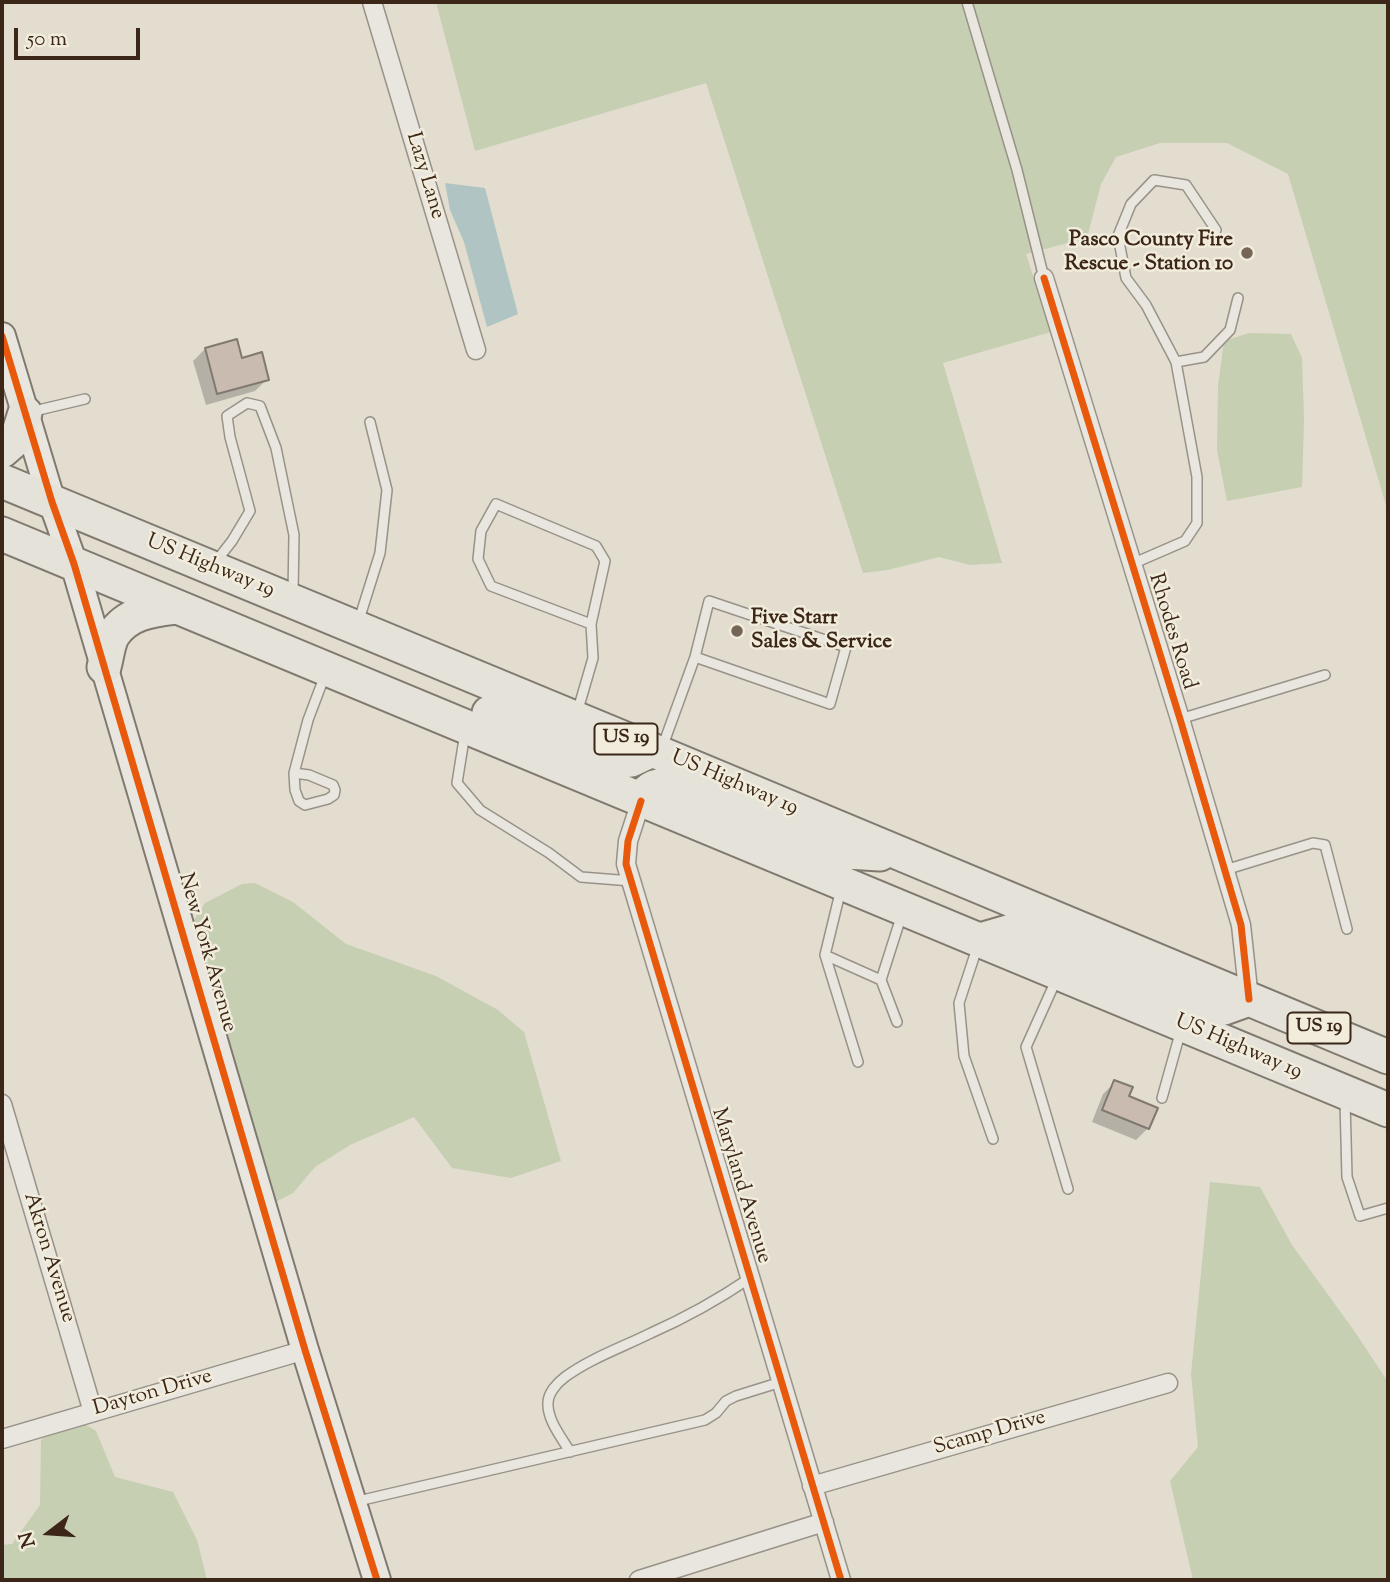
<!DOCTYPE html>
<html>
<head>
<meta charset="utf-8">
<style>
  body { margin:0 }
  #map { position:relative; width:1390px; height:1582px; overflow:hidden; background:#e2ddcf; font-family:"Sorts Mill Goudy",serif }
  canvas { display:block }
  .frame { position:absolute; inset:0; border:4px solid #3b2618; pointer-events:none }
  .north { position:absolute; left:14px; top:1498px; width:70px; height:70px; -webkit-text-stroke:5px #f1ecdb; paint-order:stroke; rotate:253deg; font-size:19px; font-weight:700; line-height:28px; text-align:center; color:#3b2618 }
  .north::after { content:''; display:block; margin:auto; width:24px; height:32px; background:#3b2618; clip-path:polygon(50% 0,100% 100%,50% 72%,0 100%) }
  .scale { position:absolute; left:14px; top:28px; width:126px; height:32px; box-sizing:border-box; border:4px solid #3b2618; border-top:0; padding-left:9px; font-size:21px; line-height:24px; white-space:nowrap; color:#3b2618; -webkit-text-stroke:5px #f1ecdb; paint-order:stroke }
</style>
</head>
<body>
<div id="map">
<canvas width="1390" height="1582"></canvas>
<div class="frame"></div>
<div class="north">N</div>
<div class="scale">50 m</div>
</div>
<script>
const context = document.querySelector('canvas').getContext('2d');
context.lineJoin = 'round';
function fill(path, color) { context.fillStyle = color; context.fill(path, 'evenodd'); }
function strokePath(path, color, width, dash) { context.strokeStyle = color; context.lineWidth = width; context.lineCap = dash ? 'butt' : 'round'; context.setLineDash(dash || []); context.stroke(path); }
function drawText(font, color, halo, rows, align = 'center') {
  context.font = font + ' "Sorts Mill Goudy",serif'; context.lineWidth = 5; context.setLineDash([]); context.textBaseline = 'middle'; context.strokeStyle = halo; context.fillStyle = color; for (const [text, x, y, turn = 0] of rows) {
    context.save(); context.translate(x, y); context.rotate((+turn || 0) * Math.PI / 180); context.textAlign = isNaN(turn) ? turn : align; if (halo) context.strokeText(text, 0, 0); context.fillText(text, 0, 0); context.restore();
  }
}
const green = new Path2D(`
  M436 2H1388V512L1288 174 1227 143H1160L1116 157 1101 184 1087 238 1026 254 1051 332 943 363 1002 563 970 565 939 557 888 570 863 573 706 83 475 151Z
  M1249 333 1291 334 1302 358 1304 419 1302 487 1227 501 1217 450 1218 386 1224 341Z
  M255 883 293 902 346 944 436 976 498 1010 524 1032 561 1161 511 1178 452 1168 414 1117 350 1145 315 1167 293 1193 274 1203 192 923 205 903 242 884Z
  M1210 1182 1260 1187 1292 1245 1355 1332 1388 1382V1580H1193L1170 1481 1198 1447 1191 1374Z
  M69 1414 96 1431 115 1477 173 1492 197 1540 207 1580H2V1545L12 1544 40 1505 41 1440Z`);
const water = new Path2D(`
  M445 183 485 188 518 314 487 327 464 242 450 210Z`);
const shadow = new Path2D(`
  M205 349 241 360 267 379 255 391 206 405 193 361Z
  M1115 1082 1148 1128 1136 1140 1092 1122 1103 1094Z`);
const building = new Path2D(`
  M237 339 242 358 262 352 269 380 217 394 205 348Z
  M1114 1080 1133 1087 1129 1096 1158 1108 1149 1129 1102 1110Z`);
const lane = new Path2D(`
  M967 2 1017 170 1044 278
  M1216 230 1186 185 1154 180 1131 204 1118 236 1126 278 1146 305 1176 362 1204 357 1230 330 1238 298
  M30 412 85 399
  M214 564 232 541 250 511 230 437 227 416 247 403 260 406 276 448 294 535 293 594
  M1132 564 1185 541 1197 523V477L1176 362
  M358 623 380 553 387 490 370 422
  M577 713 593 658 591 624 491 586 478 559 481 531 496 504 596 546 605 561 591 624
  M1180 719 1325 675
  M465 733 457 783 480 810 549 853 581 877 631 881
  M662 748 695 657 830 704 846 647 709 601 695 657
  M294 773 309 775 333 785 335 790 334 795 328 799 305 805 299 801 295 790 294 773 308 720 325 675
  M1225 870 1313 843 1325 845 1347 929
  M841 889 825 955 858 1062
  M978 945 959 1003 964 1056 993 1139
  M825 955 881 980
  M1057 978 1026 1047 1068 1189
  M897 1022 881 980 902 914
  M1162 1098 1181 1030
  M1345 1101 1347 1177 1360 1216 1388 1208
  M570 1452C562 1438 547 1420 548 1403 548 1393 557 1383 565 1377 591 1358 623 1347 651 1333 685 1318 719 1299 750 1278
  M354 1502 705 1420 716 1413 726 1401 736 1396 781 1382`);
const street = new Path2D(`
  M372 2 476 350
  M1044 278 1180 719 1241 925 1249 999
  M641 801 628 841 626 864 841 1580
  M2 1104 93 1412
  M2 1439 305 1350
  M812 1486 1168 1383
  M639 1580 824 1522`);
const secondary = new Path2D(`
  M2 336 52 502 74 564 305 1350 377 1580`);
const highway = new Path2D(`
  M2 451 17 438 25 413
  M2 481 652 750 1388 1057
  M2 534 1388 1110
  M104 667C107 657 108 643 113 635 128 612 153 610 177 607
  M489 713 611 762 631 760 652 750
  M641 801C648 786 657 784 673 786L831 851 880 854
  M980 940 1018 929 1139 982 1198 1004 1224 1008 1249 999`);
const cycleway = new Path2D(`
  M1044 278 1180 719 1241 925 1249 999
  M2 336 52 502 74 564 305 1350 377 1580
  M641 801 628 841 626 864 841 1580`);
const markers = [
  [1247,253,7,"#756658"],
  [737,631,7,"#756658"]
];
const shields = [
  [626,739,63],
  [1319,1028,63]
];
const shieldNames = [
  ["US 19",626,739],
  ["US 19",1319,1028]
];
const streetNames = [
  ["Lazy Lane",424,176,73],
  ["US Highway 19",210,567,22],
  ["Rhodes Road",1171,632,73],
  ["US Highway 19",734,784,23],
  ["New York Avenue",206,953,74],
  ["US Highway 19",1238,1048,23],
  ["Maryland Avenue",740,1186,73],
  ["Akron Avenue",48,1258,73],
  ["Dayton Drive",153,1394,-16],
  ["Scamp Drive",990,1434,-16]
];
const poiNames = [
  ["Pasco County Fire",1233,241],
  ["Rescue - Station 10",1233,265],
  ["Five Starr",751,619,"left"],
  ["Sales & Service",751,643,"left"]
];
fill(green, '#c6cfb2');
fill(water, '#b0c5c3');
fill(shadow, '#0003');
fill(building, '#c9bbb0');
strokePath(building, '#807970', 2);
strokePath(lane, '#989289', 12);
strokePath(street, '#989289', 21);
strokePath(secondary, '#807970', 30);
strokePath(highway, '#807970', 37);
strokePath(lane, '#e9e6df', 9);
strokePath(street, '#e9e6df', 18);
strokePath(secondary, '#e9e6df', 26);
strokePath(highway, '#e5e2da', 33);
strokePath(cycleway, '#e8590c', 7);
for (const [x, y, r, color] of markers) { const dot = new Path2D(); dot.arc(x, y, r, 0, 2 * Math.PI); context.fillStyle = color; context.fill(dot); strokePath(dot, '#f1ecdb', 2.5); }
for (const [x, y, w] of shields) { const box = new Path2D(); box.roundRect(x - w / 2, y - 15.5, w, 31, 5); context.fillStyle = '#f1ecdb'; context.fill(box); strokePath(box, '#3b2618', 2); }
drawText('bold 19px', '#3b2618', null, shieldNames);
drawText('21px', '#3b2618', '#f1ecdb', streetNames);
drawText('bold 21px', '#3b2618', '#f1ecdb', poiNames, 'right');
</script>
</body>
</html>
